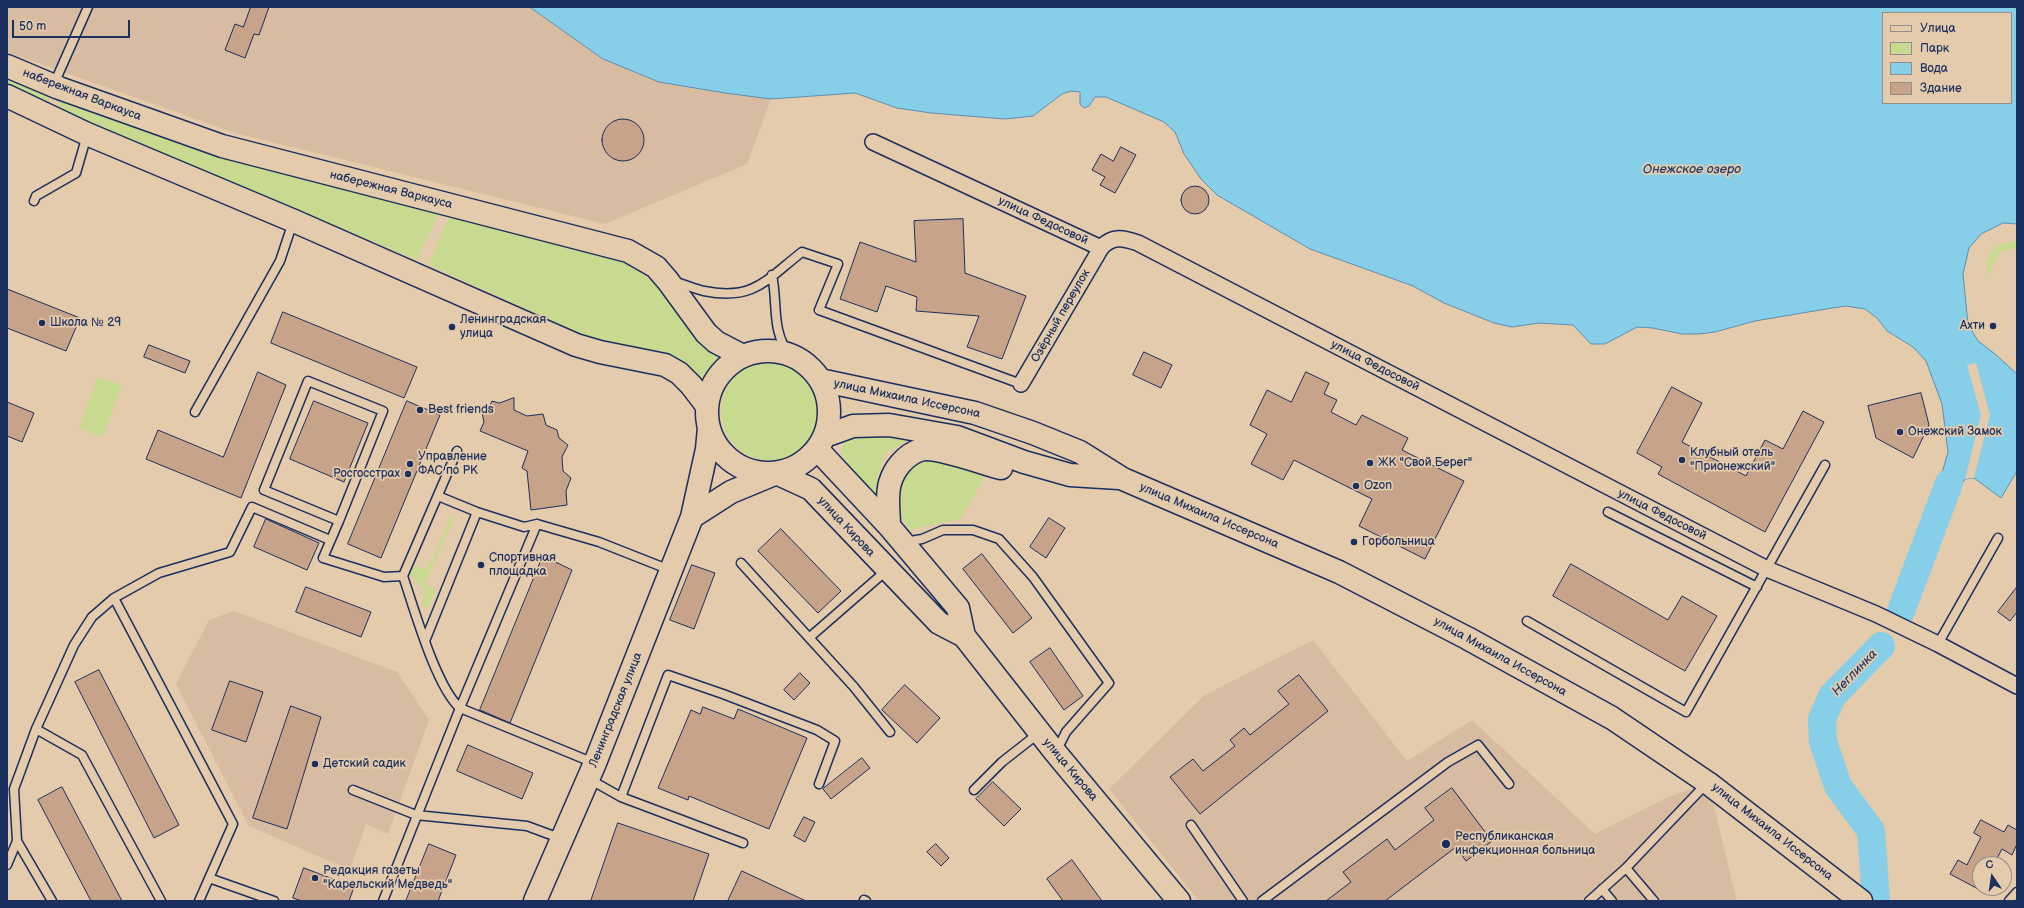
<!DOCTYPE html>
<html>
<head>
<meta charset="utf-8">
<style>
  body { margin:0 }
  #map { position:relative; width:2024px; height:908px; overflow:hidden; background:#e4cbac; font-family:"Balsamiq Sans",sans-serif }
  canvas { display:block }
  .frame { position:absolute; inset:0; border:8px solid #1b2f5e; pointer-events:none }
  .legend { position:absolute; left:1882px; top:12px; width:130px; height:92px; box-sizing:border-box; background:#e4cbac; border:1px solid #948d8d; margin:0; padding:5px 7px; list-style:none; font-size:12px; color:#1b2f5e }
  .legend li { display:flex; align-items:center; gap:8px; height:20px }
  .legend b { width:20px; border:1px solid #948d8d }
  .north { position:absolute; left:1972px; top:856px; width:40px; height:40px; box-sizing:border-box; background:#e4cbac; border:1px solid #948d8d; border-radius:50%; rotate:347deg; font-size:11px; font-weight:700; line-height:16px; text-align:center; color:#1b2f5e }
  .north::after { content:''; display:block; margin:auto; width:14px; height:18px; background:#1b2f5e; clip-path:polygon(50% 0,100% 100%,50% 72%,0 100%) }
  .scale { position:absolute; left:12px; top:20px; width:118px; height:18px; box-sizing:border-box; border:2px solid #1b2f5e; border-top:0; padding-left:5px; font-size:12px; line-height:14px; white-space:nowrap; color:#1b2f5e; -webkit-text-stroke:3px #e4cbac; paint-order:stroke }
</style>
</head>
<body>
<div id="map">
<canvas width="2024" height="908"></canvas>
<div class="frame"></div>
<ul class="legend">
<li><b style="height:5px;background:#e4cbac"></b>Улица</li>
<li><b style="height:11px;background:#c8da8f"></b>Парк</li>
<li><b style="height:11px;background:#87cee8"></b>Вода</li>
<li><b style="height:11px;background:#c7a389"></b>Здание</li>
</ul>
<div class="north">С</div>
<div class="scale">50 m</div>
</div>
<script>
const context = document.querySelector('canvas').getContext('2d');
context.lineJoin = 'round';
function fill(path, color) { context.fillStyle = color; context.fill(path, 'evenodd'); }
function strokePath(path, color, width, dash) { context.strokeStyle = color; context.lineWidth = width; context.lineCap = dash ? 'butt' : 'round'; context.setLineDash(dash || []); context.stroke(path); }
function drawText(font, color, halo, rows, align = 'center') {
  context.font = font + ' "Balsamiq Sans",sans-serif'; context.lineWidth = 3.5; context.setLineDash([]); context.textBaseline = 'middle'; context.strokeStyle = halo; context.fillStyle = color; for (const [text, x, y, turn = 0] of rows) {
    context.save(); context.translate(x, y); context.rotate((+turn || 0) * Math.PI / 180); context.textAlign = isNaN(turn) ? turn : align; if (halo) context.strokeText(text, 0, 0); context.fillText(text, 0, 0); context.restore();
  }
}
const built = new Path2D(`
  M7 7H530L603 59 659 82 725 93 771 99 747 164 605 224 235 133 7 52Z
  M234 611 397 672 429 720 388 834 366 824 350 870 249 826 176 684 209 620Z
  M1313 640 1407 761 1472 720 1595 834 1668 797 1708 783 1737 901H1199L1109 789 1205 695Z`);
const green = new Path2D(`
  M7 76 50 94 47 101 7 84Z
  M60 101 100 114 439 212 417 260 59 110Z
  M450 215 619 259 655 283 691 331 721 354 701 380 664 355 591 338 429 265Z
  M2017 241V249C1999 245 1991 265 1988 279 1984 253 1991 244 2017 241Z
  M721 411a50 50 0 1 1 100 0a50 50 0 1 1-100 0Z
  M98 377 122 385 102 437 79 428Z
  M861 437 909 439 885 454 877 476 879 498 846 466 841 450 845 441Z
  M938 461 987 474 960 519 909 530C891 499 891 488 917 462Z
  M453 514 456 515 424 584 436 590 428 607 421 605 426 591 410 575 414 565 427 570Z`);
const water = new Path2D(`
  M530 7H2017V224L2003 223 1981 234 1969 248 1963 274 1968 324 1978 341 1995 354 2017 374V471L2001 498 1974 478 1965 479 1939 518 1935 519 1930 515 1948 452 1942 404 1926 361 1913 347 1887 331 1877 318 1865 309 1846 306 1832 308 1755 321 1715 332 1699 334H1682L1653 328 1637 327 1605 344H1591L1573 325 1539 323 1512 327 1494 323 1444 303 1413 286 1310 249 1217 195 1201 179 1184 154 1175 132 1164 122 1106 97H1095L1089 106 1084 108 1080 104V92L1071 91 1062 94 1033 116 1005 119 931 113 897 108 855 93 771 99 725 93 659 82 603 59ZM1883 13H2011V103H1883Z`);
const pier = new Path2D(`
  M1976 363 1990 415 1974 478 1965 479 1981 415 1967 365Z`);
const river = new Path2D(`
  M1901 611 1949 483
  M1876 901 1871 831 1838 786 1823 742 1822 719 1832 696 1881 646`);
const building = new Path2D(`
  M251 7H269L259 35 254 34 245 58 225 50 235 24 243 27Z
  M602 140a21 21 0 1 1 42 0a21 21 0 1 1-42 0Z
  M1121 147 1136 155 1115 193 1100 185 1105 177 1092 170 1101 154 1113 161Z
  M1181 200a14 14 0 1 1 28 0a14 14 0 1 1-28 0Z
  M963 219 965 273 1026 296 1002 359 967 347 979 316 916 311 917 297 886 286 877 312 840 299 860 242 916 262 914 221Z
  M7 289 80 318 66 351 7 328Z
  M283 312 417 367 404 398 271 343Z
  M149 345 190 361 185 373 144 357Z
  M1144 352 1172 365 1161 388 1133 375Z
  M258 372 286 385 241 498 146 459 158 430 223 457Z
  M1306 372 1329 383 1324 394 1337 400 1331 412 1356 425 1362 415 1408 438 1402 450 1464 481 1425 559 1359 526 1372 499 1294 460 1283 480 1251 464 1267 434 1250 425 1267 390 1291 402Z
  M1672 387 1702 403 1682 442 1746 476 1765 440 1783 449 1803 411 1824 422 1765 532 1658 474 1662 467 1637 453Z
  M1921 393 1929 425 1913 458 1876 438 1868 406Z
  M514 398V410L527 416 543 414 546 425 557 430 559 438 568 445 562 457 563 471 571 478 566 491 567 505 531 510 527 471 522 468 528 451 480 431 484 422 481 408H489L492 401 499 403Z
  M314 401 368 423 344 482 290 459Z
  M407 401 440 415 381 558 348 544Z
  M7 402 34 413 22 442 7 436Z
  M1049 518 1065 528 1046 558 1030 547Z
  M266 519 319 543 307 570 254 547Z
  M781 529 841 591 818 613 758 551Z
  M982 554 1032 618 1013 633 963 569Z
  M543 556 572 570 510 723 480 710Z
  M1571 564 1668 620 1682 596 1717 616 1685 671 1553 596Z
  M692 565 715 573 694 629 670 620Z
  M306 587 371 612 361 637 296 612Z
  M2017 587V612L2010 621 1998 612Z
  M1050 648 1083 696 1064 710 1030 662Z
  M99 670 179 825 154 838 75 682Z
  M800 673 810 683 794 700 784 690Z
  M1299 675 1328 711 1200 814 1170 777 1193 759 1203 771 1235 746 1230 740 1244 728 1250 735 1289 704 1278 691Z
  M230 681 263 692 246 742 212 730Z
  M905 685 940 718 917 743 882 710Z
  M291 706 321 717 287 829 253 818Z
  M703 707 734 719 738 709 807 738 769 829 689 796 688 800 658 788 691 710 700 714Z
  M468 745 533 773 522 799 457 771Z
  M862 758 870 768 831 799 823 789Z
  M993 782 1021 809 1004 826 976 799Z
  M62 787 122 901H91L38 800Z
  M1452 788 1492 841 1466 861 1456 847 1385 901H1326L1351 882 1343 872 1387 839 1395 850 1434 820 1425 808Z
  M804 817 815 822 805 842 794 836Z
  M1981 820 2004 832 2008 825 2017 830V844L2012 855 2002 849 1994 864H1980V890L1950 874 1958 860 1967 865 1981 837 1974 833Z
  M618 823 709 854 693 901H591Z
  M429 844 456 855 438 901H406Z
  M936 844 949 858 941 866 927 852Z
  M1072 860 1102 901H1063L1047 879Z
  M304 868 354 887 349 901H302L293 898Z
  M742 871 806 901H728Z`);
const lane = new Path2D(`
  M54 84 88 7
  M34 201 36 196 76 173 87 135
  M772 275C778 303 771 330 789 354
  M674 282C685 284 694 289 704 291 754 301 766 280 802 252L838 264 819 310 1021 384
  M308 381 383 411 339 521 264 490Z
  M195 412 280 261 293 222
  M438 496 477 512 524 527 537 524 599 542 670 570
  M1608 512 1757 587
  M339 521 323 558 384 577 403 576C414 608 436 687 460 708L537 524
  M905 542 922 539 943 530H973L999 539 1033 577 1109 683 1066 732 1056 752
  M741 563 854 687 890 732
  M403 576 457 451
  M114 598 233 824 199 901
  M1527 621 1686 712 1825 465
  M810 637 887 570
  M425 641 477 512
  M1938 644 1998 538
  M36 729 82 755 161 901
  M589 779 621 797 743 843
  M353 790 416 815 527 826 562 839
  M974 790 1002 762 1039 733
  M621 797 668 675 723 694 817 730 835 741 819 784
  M1191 825 1243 901
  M17 841 52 901
  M7 865 17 841 14 789 36 729 74 645 92 617 114 598 159 573 230 552 252 507 330 540
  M1626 868 1654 901
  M209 878 274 901
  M1602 889 1612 901
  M864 900 866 901
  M383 901 460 708 594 763
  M1262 901 1448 762 1478 745 1509 784
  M1589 901 1626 868 1707 783
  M2009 901 2017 892`);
const street = new Path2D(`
  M873 142 1101 248
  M1021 384 1101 248C1112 235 1124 238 1138 243L1767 569 1876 614 1938 644 2017 686`);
const secondary = new Path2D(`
  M7 66 59 88 222 146 628 251 656 267 668 281 706 333 716 342 743 356
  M7 96 87 134 294 221 576 345 600 352 665 365 679 373 691 385 707 406
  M707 412a61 61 0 1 1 122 0a61 61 0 1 1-122 0Z
  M820 380 975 413 1033 433 1080 452 1123 479 1339 572 1467 638 1612 718 1708 783 1861 901
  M825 436 853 426 889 425 957 437 1024 462 1070 475 1119 478
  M817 449 889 526 958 608 964 636
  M776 473 811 489 939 623 964 636 1055 752 1179 901
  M692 517 731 492 772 475
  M889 526C889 513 886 496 890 483 894 469 905 455 920 450 934 445 984 464 1001 468
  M535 901 595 763 692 517 707 449 709 428`);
const markers = [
  [42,323,4,"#1b2f5e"],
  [1993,326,4,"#1b2f5e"],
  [452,327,4,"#1b2f5e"],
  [420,410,4,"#1b2f5e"],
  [1900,432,4,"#1b2f5e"],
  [1682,460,4,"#1b2f5e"],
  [1370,463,4,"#1b2f5e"],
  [410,464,4,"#1b2f5e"],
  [408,474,4,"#1b2f5e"],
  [1356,486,4,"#1b2f5e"],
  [1354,542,4,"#1b2f5e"],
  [481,565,4,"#1b2f5e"],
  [315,764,4,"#1b2f5e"],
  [1446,844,5,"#1b2f5e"],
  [315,878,4,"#1b2f5e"]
];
const streetNames = [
  ["набережная Варкауса",82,95,21],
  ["набережная Варкауса",391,190,14],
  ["улица Федосовой",1043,221,25],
  ["Озёрный переулок",1061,316,-60],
  ["улица Федосовой",1375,366,27],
  ["улица Михаила Иссерсона",907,399,12],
  ["улица Федосовой",1662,515,27],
  ["улица Михаила Иссерсона",1209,516,23],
  ["улица Кирова",846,527,47],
  ["улица Михаила Иссерсона",1500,657,29],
  ["Ленинградская улица",616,710,-68],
  ["улица Кирова",1070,770,50],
  ["улица Михаила Иссерсона",1772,832,38]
];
const poiNames = [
  ["Ленинградская",460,320],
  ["улица",460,334],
  ["Школа № 29",50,323],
  ["Ахти",1985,326,"right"],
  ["Best friends",428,410],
  ["Онежский Замок",1908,432],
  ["Клубный отель",1690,453],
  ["\"Прионежский\"",1690,467],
  ["Управление",418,457],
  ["ФАС по РК",418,471],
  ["ЖК \"Свой Берег\"",1378,463],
  ["Росгосстрах",400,474,"right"],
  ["Ozon",1364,486],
  ["Горбольница",1362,542],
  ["Спортивная",489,558],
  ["площадка",489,572],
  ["Детский садик",323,764],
  ["Республиканская",1455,837],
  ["инфекционная больница",1455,851],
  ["Редакция газеты",323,871],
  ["\"Карельский Медведь\"",323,885]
];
const waterNames = [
  ["Онежское озеро",1692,170],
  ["Неглинка",1855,673,-46]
];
fill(built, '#d7bca1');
fill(green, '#c8da8f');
fill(water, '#87cee8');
strokePath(water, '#5c8eb1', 1);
fill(pier, '#e4cbac');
strokePath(river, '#87cee8', 28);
fill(building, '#c7a389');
strokePath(building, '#1b2f5e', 1);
strokePath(lane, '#1b2f5e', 11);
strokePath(street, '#1b2f5e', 18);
strokePath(secondary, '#1b2f5e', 25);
strokePath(lane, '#e4cbac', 8);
strokePath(street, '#e4cbac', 15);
strokePath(secondary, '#e4cbac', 22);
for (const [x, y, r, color] of markers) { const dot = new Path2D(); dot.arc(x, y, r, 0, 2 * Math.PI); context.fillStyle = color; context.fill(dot); strokePath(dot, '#e4cbac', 1.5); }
drawText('12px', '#1b2f5e', '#e4cbac', streetNames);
drawText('12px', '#1b2f5e', '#e4cbac', poiNames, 'left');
drawText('italic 13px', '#263f6c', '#e4cbac', waterNames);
</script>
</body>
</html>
